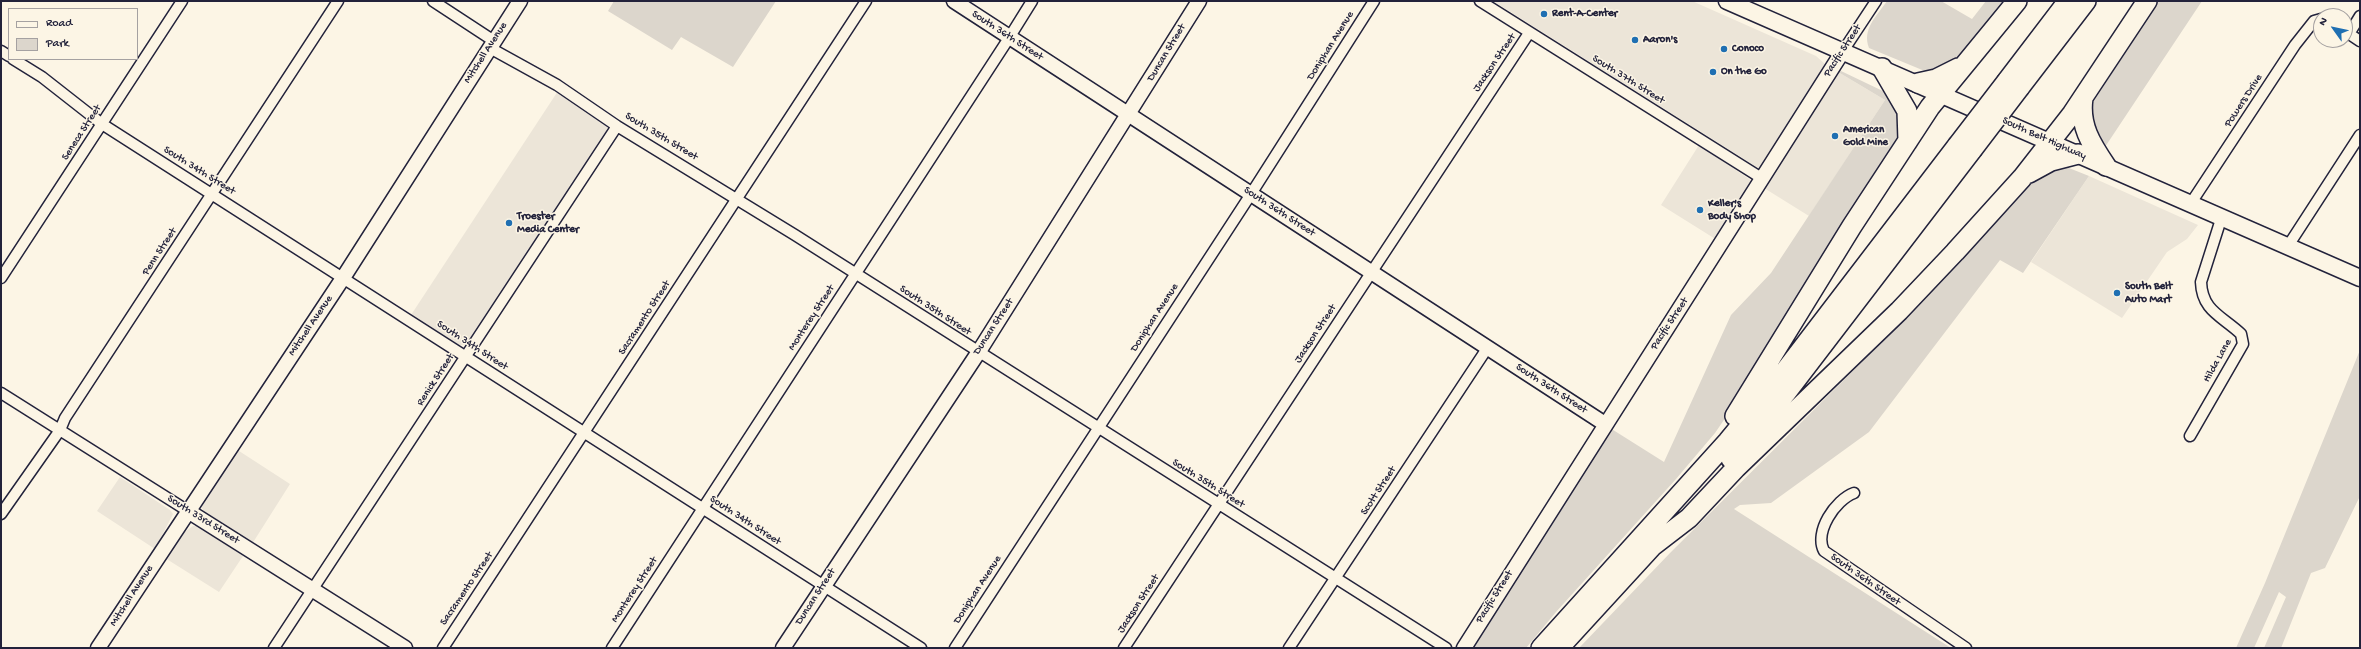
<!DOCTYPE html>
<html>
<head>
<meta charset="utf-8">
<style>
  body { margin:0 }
  #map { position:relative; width:2361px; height:649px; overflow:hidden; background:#fcf5e5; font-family:"Gochi Hand",sans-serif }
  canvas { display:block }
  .frame { position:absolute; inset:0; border:2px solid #22223b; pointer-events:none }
  .legend { position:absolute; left:8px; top:8px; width:130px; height:52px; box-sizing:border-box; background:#fcf5e5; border:1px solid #a5a1a1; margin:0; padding:5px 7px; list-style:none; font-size:12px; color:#22223b }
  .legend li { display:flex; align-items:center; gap:8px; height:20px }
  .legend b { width:20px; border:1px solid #a5a1a1 }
  .north { position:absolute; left:2313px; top:8px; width:40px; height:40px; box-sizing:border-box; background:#fcf5e5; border:1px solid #a5a1a1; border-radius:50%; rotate:303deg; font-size:11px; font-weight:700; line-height:16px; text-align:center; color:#22223b }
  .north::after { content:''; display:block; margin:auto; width:14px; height:18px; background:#1f6fb2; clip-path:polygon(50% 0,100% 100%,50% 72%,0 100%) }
</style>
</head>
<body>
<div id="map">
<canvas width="2361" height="649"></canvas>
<div class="frame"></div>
<ul class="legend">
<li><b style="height:5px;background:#fcf5e5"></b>Road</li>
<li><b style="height:11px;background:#dcd6cc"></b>Park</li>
</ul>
<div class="north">N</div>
</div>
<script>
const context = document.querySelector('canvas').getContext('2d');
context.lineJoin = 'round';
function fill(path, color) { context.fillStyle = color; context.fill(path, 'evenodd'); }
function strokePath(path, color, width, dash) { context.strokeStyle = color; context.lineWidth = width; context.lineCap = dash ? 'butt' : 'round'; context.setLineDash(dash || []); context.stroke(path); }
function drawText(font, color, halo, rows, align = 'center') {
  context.font = font + ' "Gochi Hand",sans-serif'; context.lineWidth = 3; context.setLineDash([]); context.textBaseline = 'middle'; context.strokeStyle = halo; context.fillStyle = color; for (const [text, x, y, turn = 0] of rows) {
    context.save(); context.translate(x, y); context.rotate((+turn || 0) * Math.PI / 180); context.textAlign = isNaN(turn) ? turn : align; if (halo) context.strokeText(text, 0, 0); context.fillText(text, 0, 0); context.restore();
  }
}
const built = new Path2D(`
  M1493 1H1692L1816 56 1826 65 1764 166 1760 169Z
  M1838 72 1885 100 1809 216 1764 188Z
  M558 91 608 124 606 132 467 345H457L411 315Z
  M1699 145 1752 181V186L1717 240 1661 205Z
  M2089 176 2198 225 2187 239 2167 252 2122 318 2031 262Z
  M236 449 290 484 252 544 205 513 202 508 203 500Z
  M120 477 170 510 173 514 155 549 97 511Z
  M193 526H198L243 556 219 592 165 558 180 535Z`);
const green = new Path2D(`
  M614 1H776L733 67 681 37 672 50 608 11Z
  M1887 1H1941L1972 19 1986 1H2007L1957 62 1932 74 1869 48C1862 29 1876 17 1887 1Z
  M2159 1H2202L2105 147 2091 128 2092 104Z
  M1841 71 1887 93 1894 99 1904 129 1730 411 1715 433 1676 479 1556 612 1526 648H1468L1610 428 1664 462 1731 315 1771 273 1885 100 1838 72Z
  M2064 166 2089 176 2023 273 2000 260 1869 432 1771 503 1740 505 1734 509 1951 648H1579L1670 553 1903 321 2040 170Z
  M2360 350V496L2325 568 2311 573 2281 648H2264L2286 597 2279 592 2254 648H2236L2265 583Z`);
const street = new Path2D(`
  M433 1 494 41
  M1480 1 1763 179
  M2345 31 2360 41
  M2349 34 2360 16
  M490 48 557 85 617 126 795 235 1446 648
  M1 51 9 56
  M1843 51 1876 1
  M13 59 42 77 102 124 921 648
  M2191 203 2295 45 2314 21 2321 19
  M2288 246 2360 135
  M1 278 182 1
  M1 393 188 511
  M2190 436 2243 344 2241 334C2222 316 2202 311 2201 282L2222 216
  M1854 493C1835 500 1814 532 1824 551L1966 648
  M1 514 60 430 65 418 338 1
  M274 648 617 126
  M443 648 866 1
  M612 648 1009 38 1032 1
  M955 648 1251 194 1374 1
  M1124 648 1529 33
  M1289 648 1488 347`);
const secondary = new Path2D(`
  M954 1 1605 424
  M188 511 405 648
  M98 648 343 278 520 1
  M783 648 978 353 1199 1
  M1464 648 1843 51`);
const primary = new Path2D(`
  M1727 1 2360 278`);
const highway = new Path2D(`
  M1882 68 1907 111 1908 141
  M2007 81 2068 1
  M1918 83 1936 79 1958 68
  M2020 87 2086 1
  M2083 98C2079 125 2091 144 2106 166
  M2029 173 2051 161 2078 154
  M1735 416 1852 226 1930 107 2017 1
  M1731 459 1786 393 1972 150
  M1650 548 1689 518 1736 468 1899 311 1955 252 2022 178 2072 114 2147 1
  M1541 648 1728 441 1775 384 1957 146
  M1559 648 1658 540`);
const highwayBridge = new Path2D(`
  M1957 146 2007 81
  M1972 150 2020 87`);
const markers = [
  [1544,14,4,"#1f6fb2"],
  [1635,40,4,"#1f6fb2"],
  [1724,49,4,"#1f6fb2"],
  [1713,72,4,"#1f6fb2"],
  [1835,136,4,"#1f6fb2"],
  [1700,210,4,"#1f6fb2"],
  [509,223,4,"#1f6fb2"],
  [2117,293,4,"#1f6fb2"]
];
const poiNames = [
  ["Rent-A-Center",1552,14],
  ["Aaron's",1643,40],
  ["Conoco",1732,49],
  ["On the Go",1721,72],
  ["American",1843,130],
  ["Gold Mine",1843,143],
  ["Keller's",1708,204],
  ["Body Shop",1708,217],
  ["Troester",517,217],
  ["Media Center",517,230],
  ["South Belt",2125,287],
  ["Auto Mart",2125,300]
];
const streetNames = [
  ["South 36th Street",1007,36,33],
  ["Doniphan Avenue",1331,46,-58],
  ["Pacific Street",1843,51,-57],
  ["Mitchell Avenue",486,53,-57],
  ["Duncan Street",1167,53,-59],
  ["Jackson Street",1495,63,-56],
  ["South 37th Street",1628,80,32],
  ["Powers Drive",2244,101,-57],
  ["Seneca Street",82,133,-57],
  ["South 35th Street",661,137,31],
  ["South Belt Highway",2044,139,24],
  ["South 34th Street",199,171,32],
  ["South 36th Street",1279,212,33],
  ["Penn Street",160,252,-57],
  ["South 35th Street",935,311,33],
  ["Sacramento Street",645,318,-57],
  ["Monterey Street",812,318,-57],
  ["Doniphan Avenue",1155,318,-57],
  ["Pacific Street",1670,324,-57],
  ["Mitchell Avenue",311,326,-56],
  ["Duncan Street",994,327,-57],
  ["Jackson Street",1316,334,-57],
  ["South 34th Street",472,346,33],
  ["Hilda Lane",2218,361,-61],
  ["Renick Street",436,380,-57],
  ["South 36th Street",1551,389,33],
  ["South 35th Street",1208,484,32],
  ["Scott Street",1379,491,-57],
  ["South 33rd Street",203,520,32],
  ["South 34th Street",745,521,33],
  ["South 36th Street",1865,580,35],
  ["Sacramento Street",467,589,-56],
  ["Monterey Street",635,590,-57],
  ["Doniphan Avenue",978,590,-57],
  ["Mitchell Avenue",132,596,-57],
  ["Duncan Street",816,597,-57],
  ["Pacific Street",1495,597,-58],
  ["Jackson Street",1139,604,-57]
];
fill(built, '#ece5d8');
fill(green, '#dcd6cc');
strokePath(street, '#22223b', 13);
strokePath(secondary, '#22223b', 17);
strokePath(primary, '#22223b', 19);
strokePath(highway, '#22223b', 22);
strokePath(street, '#fcf5e5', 10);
strokePath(secondary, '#fcf5e5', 14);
strokePath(primary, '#fcf5e5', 16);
strokePath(highway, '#fcf5e5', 19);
strokePath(highwayBridge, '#22223b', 22, []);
strokePath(highwayBridge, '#fcf5e5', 19);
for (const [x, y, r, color] of markers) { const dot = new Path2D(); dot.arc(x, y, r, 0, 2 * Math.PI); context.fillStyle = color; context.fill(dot); strokePath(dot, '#fcf5e5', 1.5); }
drawText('bold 11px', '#22223b', '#fcf5e5', poiNames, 'left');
drawText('11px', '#22223b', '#fcf5e5', streetNames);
</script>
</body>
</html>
